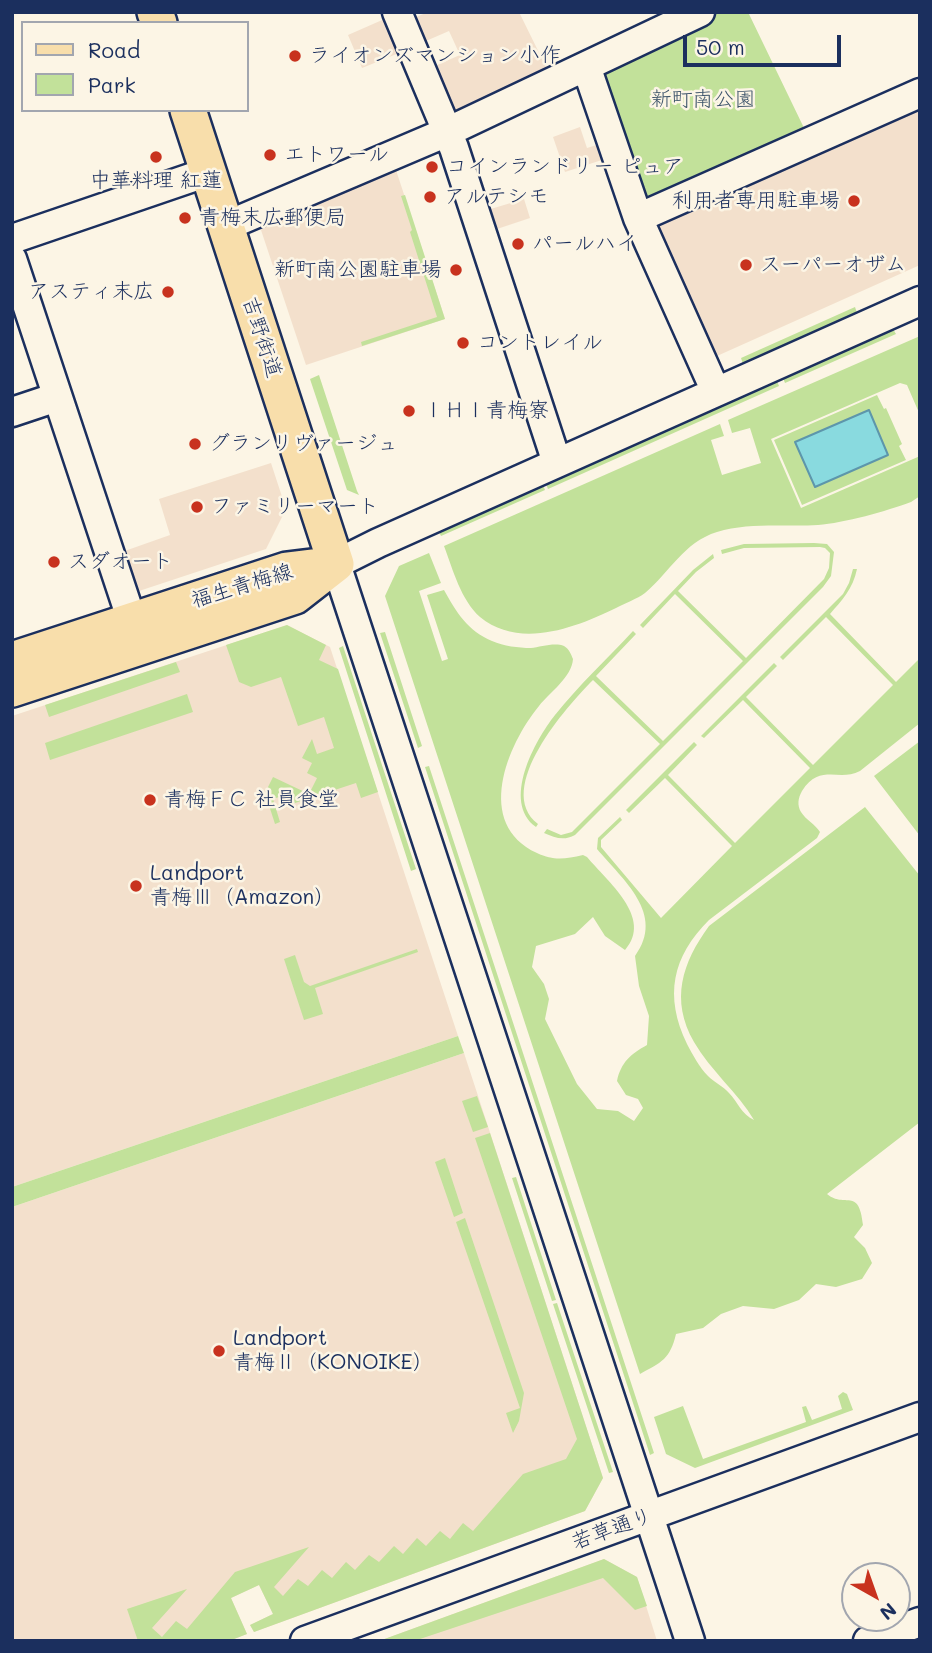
<!DOCTYPE html>
<html>
<head>
<meta charset="utf-8">
<style>
  body { margin:0 }
  #map { position:relative; width:932px; height:1653px; overflow:hidden; background:#fcf5e5; font-family:Mali,sans-serif }
  canvas { display:block }
  .frame { position:absolute; inset:0; border:14px solid #1b2f5e; pointer-events:none }
  .legend { position:absolute; left:21px; top:21px; width:228px; height:91px; box-sizing:border-box; background:#fcf5e5; border:2px solid #a2a6af; margin:0; padding:9px 12px; list-style:none; font-size:21px; color:#1b2f5e }
  .legend li { display:flex; align-items:center; gap:14px; height:35px }
  .legend b { width:35px; border:2px solid #a2a6af }
  .north { position:absolute; left:841px; top:1562px; width:70px; height:70px; box-sizing:border-box; background:#fcf5e5; border:2px solid #a2a6af; border-radius:50%; rotate:140deg; font-size:19px; font-weight:700; line-height:28px; text-align:center; color:#1b2f5e }
  .north::after { content:''; display:block; margin:auto; width:24px; height:32px; background:#c8321e; clip-path:polygon(50% 0,100% 100%,50% 72%,0 100%) }
  .scale { position:absolute; left:683px; top:35px; width:158px; height:32px; box-sizing:border-box; border:4px solid #1b2f5e; border-top:0; padding-left:9px; font-size:21px; line-height:24px; white-space:nowrap; color:#1b2f5e; -webkit-text-stroke:5px #fcf5e5; paint-order:stroke }
</style>
</head>
<body>
<div id="map">
<canvas width="932" height="1653"></canvas>
<div class="frame"></div>
<ul class="legend">
<li><b style="height:9px;background:#f8deab"></b>Road</li>
<li><b style="height:19px;background:#c2e19a"></b>Park</li>
</ul>
<div class="north">N</div>
<div class="scale">50 m</div>
</div>
<script>
const context = document.querySelector('canvas').getContext('2d');
context.lineJoin = 'round';
function fill(path, color) { context.fillStyle = color; context.fill(path, 'evenodd'); }
function strokePath(path, color, width, dash) { context.strokeStyle = color; context.lineWidth = width; context.lineCap = dash ? 'butt' : 'round'; context.setLineDash(dash || []); context.stroke(path); }
function drawText(font, color, halo, rows, align = 'center') {
  context.font = font + ' Mali,"Klee One",sans-serif'; context.lineWidth = 5; context.setLineDash([]); context.textBaseline = 'middle'; context.strokeStyle = halo; context.fillStyle = color; for (const [text, x, y, turn = 0] of rows) {
    context.save(); context.translate(x, y); context.rotate((+turn || 0) * Math.PI / 180); context.textAlign = isNaN(turn) ? turn : align; if (halo) context.strokeText(text, 0, 0); context.fillText(text, 0, 0); context.restore();
  }
}
const built = new Path2D(`
  M428 12H519L549 73 458 116 449 113 430 68 460 55 449 31 419 44 409 20Z
  M389 17 404 51 362 68 348 35Z
  M920 104V265L717 356 653 231 658 220Z
  M580 127 587 148 603 143 608 158 565 172 553 137Z
  M394 164 445 319 306 365 261 230 266 221Z
  M524 199 530 218 491 231 484 211Z
  M271 463 286 509 266 549 139 591 131 588 119 553 170 535 159 499Z
  M287 625 330 647 458 1036 12 1187V716Z
  M464 1053 603 1478 585 1511 254 1632 250 1625 273 1614 259 1585 231 1598 247 1634 229 1641H12V1207Z
  M604 1559 637 1577 657 1641H379Z`);
const green = new Path2D(`
  M717 12H748L804 128 800 137 650 203 641 199 599 76 604 67Z
  M405 195 445 319 362 346 361 342 437 317 410 232 412 230 401 196Z
  M855 307 857 313 743 364 741 358Z
  M893 329 896 334 785 383 783 378Z
  M920 336V415L907 385 900 383 771 439 801 508 920 456V496L911 502C887 511 844 523 818 525 786 527 749 522 717 532 684 542 670 572 645 593 637 599 625 603 616 608 577 627 520 650 480 617 461 600 453 570 444 546L720 424 724 436 711 440 722 475 761 463 750 428 732 433 728 420Z
  M319 375 357 491 359 495 347 490 310 379Z
  M777 381 779 386 548 489 546 484Z
  M877 395 884 409 886 408 902 444 899 446 906 460 802 505 774 440Z
  M543 485 545 490 441 536 439 532Z
  M814 543 827 544 834 552 831 576 823 587 575 835C564 841 555 838 544 833L547 829 561 835 572 832 660 744 593 680C567 706 493 789 538 824L536 827C501 802 535 740 555 715 579 685 607 659 633 631L636 634 596 676 663 741 743 661 675 594 643 628 640 625 693 570 713 554 714 558 696 572 678 591 746 658 824 579 829 568 830 553 825 548 820 547 744 548 722 554 721 550 744 544Z
  M429 553 441 583 419 591 442 661 448 659 427 595 444 590C456 612 468 631 492 641 504 646 518 648 531 648 540 647 555 642 564 646 569 649 571 654 573 659 572 677 550 692 539 706 507 745 474 824 537 853 554 861 565 859 583 855L587 857C607 881 654 918 625 950L605 936 593 917 575 934 536 946 532 967 544 984 549 999 545 1019 577 1084 597 1109 618 1111 634 1121 643 1108 638 1099 626 1095 617 1081C621 1062 631 1054 647 1045L649 1016 639 986 635 956C666 914 623 880 597 849L598 838 620 817 622 820 601 840V847L661 918 732 846 665 778 629 813 626 810 694 742 697 745 668 775 735 843 810 768 743 700 704 738 701 736 774 663 777 666 746 697 813 765 893 685 826 617 783 660 780 657 843 594 849 583 853 569H857C853 589 842 600 830 614L896 682 920 658V723L860 771C839 782 820 763 802 791 798 798 797 805 801 812 806 820 815 824 820 832L817 838 709 920C672 957 664 996 687 1044 693 1055 699 1067 708 1076 714 1082 723 1086 729 1093 738 1102 741 1114 754 1120 738 1093 710 1070 694 1042 670 1000 682 963 709 926L865 807 920 876V1122L827 1194C845 1209 859 1186 863 1225L854 1237 865 1248 872 1263 862 1279 836 1287 816 1284 799 1300 774 1309 743 1306 721 1314 703 1328 676 1334C670 1359 662 1362 640 1374L385 596 399 566Z
  M287 625 326 645 319 660 338 669 378 792 361 798 356 783 292 804 288 794 273 799 280 822 275 824 265 793 273 777 309 794 317 778 307 773 312 763 302 758 312 739 317 754 334 748 324 717 298 726 281 677 251 687 239 682 226 645Z
  M385 632 422 746 418 748 380 633Z
  M343 646 416 869 411 871 339 648Z
  M176 662 180 672 49 717 45 705Z
  M187 694 193 712 50 760 45 743Z
  M920 741V836L874 776Z
  M429 766 654 1453 650 1455 425 767Z
  M417 949 418 952 315 988 323 1014 304 1020 284 959 295 955 304 982 310 986Z
  M458 1036 464 1053 12 1207V1187Z
  M477 1096 488 1127 473 1132 462 1101Z
  M490 1133 603 1478 585 1511 254 1632 250 1625 273 1614 259 1585 231 1598 247 1634 229 1641H138L127 1609 187 1589 152 1628 162 1637 176 1621 187 1629 235 1572 309 1547 274 1587 283 1596 298 1579 308 1586 322 1570 332 1578 346 1562 355 1570 369 1555 379 1562 394 1546 403 1554 417 1538 426 1546 440 1531 450 1539 463 1523 473 1531 523 1474 566 1459 577 1439 475 1138Z
  M445 1158 463 1213 454 1217 435 1162Z
  M516 1177 556 1300 552 1301 512 1178Z
  M465 1218 524 1393 519 1421 513 1433 506 1413 520 1408 456 1222Z
  M557 1303 613 1472 609 1473 553 1304Z
  M843 1392 847 1394 853 1410 695 1468 666 1454 654 1417 683 1406 703 1459 806 1422 802 1407 806 1406 812 1420 842 1409 838 1396Z
  M604 1559 637 1577 647 1606 635 1610 603 1578 414 1641H379Z`);
const water = new Path2D(`
  M869 410 888 455 815 487 795 442Z`);
const minor = new Path2D(`
  M397 12 454 148 557 463
  M586 66 638 218 716 392
  M638 218 920 93
  M226 226 447 132 700 12
  M12 239 208 172
  M12 259 138 639
  M12 412 57 397
  M305 1641 920 1417
  M690 1641 336 564 378 543 920 301
  M868 1641 920 1622`);
const major = new Path2D(`
  M155 12 159 23
  M188 110 336 564
  M12 660 287 570 336 564
  M12 689 295 596 336 564`);
const markers = [
  [295,56,7,"#c8321e"],
  [270,155,7,"#c8321e"],
  [156,157,7,"#c8321e"],
  [432,167,7,"#c8321e"],
  [430,197,7,"#c8321e"],
  [854,201,7,"#c8321e"],
  [185,218,7,"#c8321e"],
  [518,244,7,"#c8321e"],
  [746,265,7,"#c8321e"],
  [456,270,7,"#c8321e"],
  [168,292,7,"#c8321e"],
  [463,343,7,"#c8321e"],
  [409,411,7,"#c8321e"],
  [195,444,7,"#c8321e"],
  [197,507,7,"#c8321e"],
  [54,562,7,"#c8321e"],
  [150,800,7,"#c8321e"],
  [136,886,7,"#c8321e"],
  [219,1351,7,"#c8321e"]
];
const poiNames = [
  ["ライオンズマンション小作",309,56],
  ["エトワール",284,155],
  ["コインランドリー ピュア",446,167],
  ["中華料理 紅蓮",156,181,"center"],
  ["アルテシモ",444,197],
  ["利用者専用駐車場",840,201,"right"],
  ["青梅末広郵便局",199,218],
  ["パールハイ",532,244],
  ["スーパーオザム",760,265],
  ["新町南公園駐車場",442,270,"right"],
  ["アスティ末広",154,292,"right"],
  ["コントレイル",477,343],
  ["ＩＨＩ青梅寮",423,411],
  ["グランリヴァージュ",209,444],
  ["ファミリーマート",211,507],
  ["スダオート",68,562],
  ["青梅ＦＣ 社員食堂",164,800],
  ["Landport",150,874],
  ["青梅Ⅲ（Amazon）",150,898],
  ["Landport",233,1339],
  ["青梅Ⅱ（KONOIKE）",233,1363]
];
const parkNames = [
  ["新町南公園",703,100]
];
const streetNames = [
  ["吉野街道",262,337,72],
  ["福生青梅線",242,586,-17],
  ["若草通り",612,1529,-20]
];
fill(built, '#f3e0cc');
fill(green, '#c2e19a');
fill(water, '#89dadf');
strokePath(water, '#5d96ab', 2);
strokePath(minor, '#1b2f5e', 33);
strokePath(major, '#1b2f5e', 40);
strokePath(minor, '#fcf5e5', 28);
strokePath(major, '#f8deab', 35);
for (const [x, y, r, color] of markers) { const dot = new Path2D(); dot.arc(x, y, r, 0, 2 * Math.PI); context.fillStyle = color; context.fill(dot); strokePath(dot, '#fcf5e5', 2.5); }
drawText('21px', '#1b2f5e', '#fcf5e5', poiNames, 'left');
drawText('21px', '#3c536a', '#fcf5e5', parkNames);
drawText('21px', '#1b2f5e', '#fcf5e5', streetNames);
</script>
</body>
</html>
